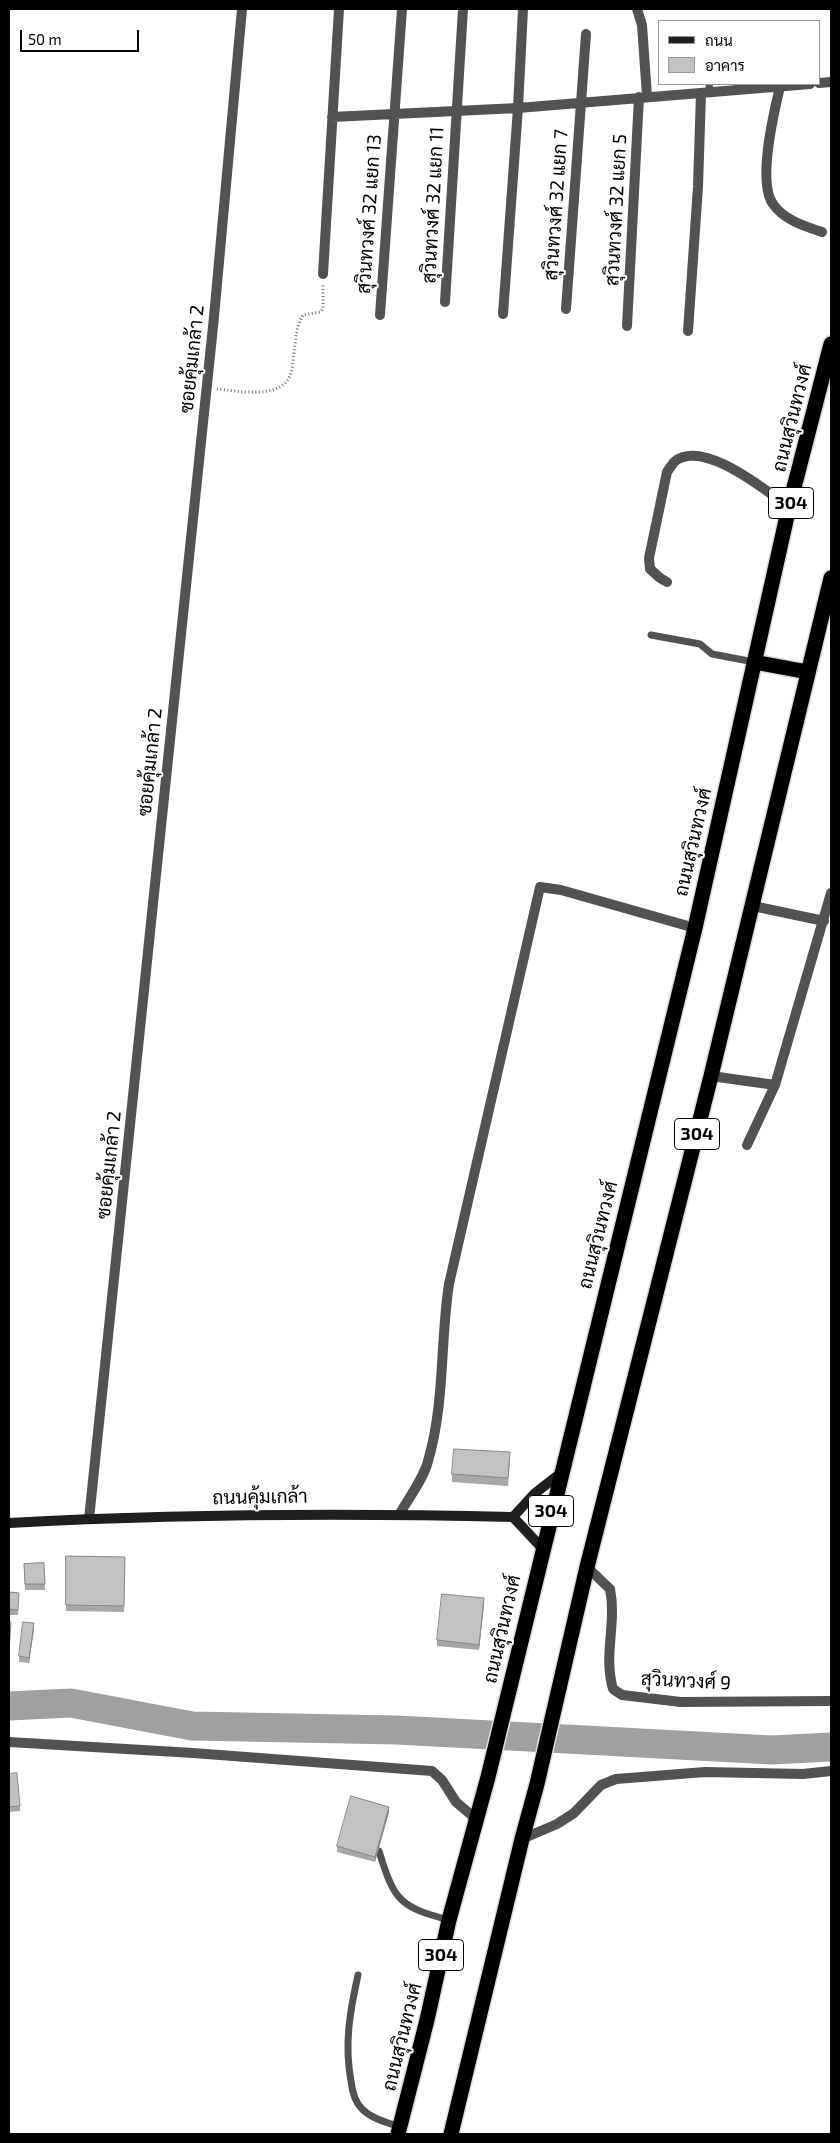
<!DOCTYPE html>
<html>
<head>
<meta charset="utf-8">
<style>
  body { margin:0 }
  #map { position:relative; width:840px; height:2143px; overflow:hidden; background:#fff; font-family:"Exo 2",Sarabun,sans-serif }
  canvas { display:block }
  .frame { position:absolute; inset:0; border:10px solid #000; pointer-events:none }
  .legend { position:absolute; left:658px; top:20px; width:162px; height:65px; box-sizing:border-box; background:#fff; border:1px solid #999; margin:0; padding:6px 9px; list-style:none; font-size:15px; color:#000 }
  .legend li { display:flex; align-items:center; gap:10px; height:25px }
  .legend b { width:25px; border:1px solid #999 }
  .scale { position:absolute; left:20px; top:30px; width:119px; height:22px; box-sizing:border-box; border:2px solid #000; border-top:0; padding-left:6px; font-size:15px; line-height:18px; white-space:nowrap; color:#000; -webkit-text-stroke:4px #fff; paint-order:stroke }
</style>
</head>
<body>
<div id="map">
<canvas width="840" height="2143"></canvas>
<div class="frame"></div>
<ul class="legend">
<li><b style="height:6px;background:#1f1f1f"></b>ถนน</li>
<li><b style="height:14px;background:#c2c2c2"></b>อาคาร</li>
</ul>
<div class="scale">50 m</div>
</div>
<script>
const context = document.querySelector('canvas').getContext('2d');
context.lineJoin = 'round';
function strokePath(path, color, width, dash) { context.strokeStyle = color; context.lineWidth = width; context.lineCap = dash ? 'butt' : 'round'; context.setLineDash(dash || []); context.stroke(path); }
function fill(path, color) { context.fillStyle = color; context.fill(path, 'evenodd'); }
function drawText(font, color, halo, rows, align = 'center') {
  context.font = font + ' "Exo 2",Sarabun,sans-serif'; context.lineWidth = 4; context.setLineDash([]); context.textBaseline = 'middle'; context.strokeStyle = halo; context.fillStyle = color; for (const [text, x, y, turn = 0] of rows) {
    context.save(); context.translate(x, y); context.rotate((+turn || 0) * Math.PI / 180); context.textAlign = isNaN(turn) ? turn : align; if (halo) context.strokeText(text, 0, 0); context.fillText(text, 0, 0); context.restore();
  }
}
const river = new Path2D(`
  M9 1706 71 1703 192 1726 397 1730 772 1750 831 1747`);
const path = new Path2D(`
  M217 389C237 391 277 399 289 378 293 370 293 361 294 352 296 339 296 326 303 315L320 312 323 309V285`);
const lane = new Path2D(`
  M709 84 710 92
  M651 635 700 644 712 654 754 662
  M379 1851C394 1900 399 1907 449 1920
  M358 1975C350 2011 344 2044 351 2081 352 2090 355 2102 362 2109 372 2119 386 2122 400 2127`);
const street = new Path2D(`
  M637 9 642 25 647 96
  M819 83 831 82
  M780 87C774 112 757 182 773 204 784 220 804 226 822 232
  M332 117 518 108 810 84
  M323 274 339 9
  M445 302 463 9
  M566 309 586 34
  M503 314 518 108 523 9
  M380 315 402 9
  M627 326 639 97
  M688 331 698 187 701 93
  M667 582 660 578 650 569 649 558 667 472C669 469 672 465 674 462 703 438 766 491 789 507
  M753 906 824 921
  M711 1076 775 1085
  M747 1145 775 1085 831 893
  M399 1515C408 1499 424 1478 428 1461 445 1404 440 1342 449 1284L540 887 561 890 695 928
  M89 1519 214 317 242 9
  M587 1567 610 1589C617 1623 603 1654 613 1689L622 1695 681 1702 831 1701
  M9 1742 193 1753 432 1771 442 1780 456 1802 476 1819
  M522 1839 557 1824 574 1813 601 1785 616 1779 705 1772 803 1774 831 1771`);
const secondary = new Path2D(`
  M513 1517 534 1494 561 1473
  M9 1523C177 1514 345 1513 513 1517L542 1548`);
const highway = new Path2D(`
  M754 662 808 672
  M398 2134 427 2020 449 1920 488 1777 695 928 789 507 831 344
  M451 2134 522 1839 537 1784 587 1567 711 1076 831 578`);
const wall = new Path2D(`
  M510 1461 508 1486 452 1482V1474Z
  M66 1556 125 1557 124 1612 66 1611Z
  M44 1563 45 1590H25L24 1564Z
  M9 1592 19 1593 18 1615H9Z
  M484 1604 479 1650 437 1646V1640Z
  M34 1629 29 1663 19 1662V1656Z
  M9 1774 20 1806V1811L9 1812Z
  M389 1812 375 1862 337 1852V1846Z`);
const shadedWall = new Path2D(`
  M484 1598V1604L479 1650V1645Z
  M34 1623V1629L29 1663V1658Z
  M389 1807V1812L375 1862V1857Z`);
const building = new Path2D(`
  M454 1449 510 1452 508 1478 452 1474Z
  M66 1556 125 1557 124 1606 66 1605Z
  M44 1563 45 1584H25L24 1564Z
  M9 1592 19 1593 18 1610 9 1609Z
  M442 1594 484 1598 479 1645 437 1640Z
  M9 1622H11L9 1653Z
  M23 1622 34 1623 29 1658 19 1656Z
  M17 1773 20 1806 9 1807V1774Z
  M351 1796 389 1807 375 1857 337 1846Z`);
const shields = [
  [791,503,45],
  [697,1134,45],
  [551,1511,45],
  [441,1955,45]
];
const shieldNames = [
  ["304",791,503],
  ["304",697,1134],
  ["304",551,1511],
  ["304",441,1955]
];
const streetNames = [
  ["สุวินทวงศ์ 32 แยก 11",433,205,-87],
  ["สุวินทวงศ์ 32 แยก 7",556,205,-86],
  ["สุวินทวงศ์ 32 แยก 5",616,210,-87],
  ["สุวินทวงศ์ 32 แยก 13",369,214,-86],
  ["ซอยคุ้มเกล้า 2",192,359,-84],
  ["ถนนสุวินทวงศ์",792,418,-76],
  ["ซอยคุ้มเกล้า 2",150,762,-84],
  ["ถนนสุวินทวงศ์",693,842,-77],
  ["ซอยคุ้มเกล้า 2",109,1165,-84],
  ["ถนนสุวินทวงศ์",598,1235,-76],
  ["ถนนคุ้มเกล้า",260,1497,-1],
  ["ถนนสุวินทวงศ์",502,1629,-77],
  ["สุวินทวงศ์ 9",686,1681,3],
  ["ถนนสุวินทวงศ์",402,2037,-76]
];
strokePath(river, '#a0a0a0', 29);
strokePath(highway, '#dbdbdb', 18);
strokePath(path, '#747474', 3, [1, 2.5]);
strokePath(lane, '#525252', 7);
strokePath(street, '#525252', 10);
strokePath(secondary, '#1f1f1f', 10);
strokePath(highway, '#000', 15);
fill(wall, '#a7a7a7');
fill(shadedWall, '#888');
fill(building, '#c2c2c2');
strokePath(building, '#888', 1);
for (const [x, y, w] of shields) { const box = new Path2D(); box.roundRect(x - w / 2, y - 15.5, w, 31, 4); context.fillStyle = '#fff'; context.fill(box); strokePath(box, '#000', 1); }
drawText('bold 18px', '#000', null, shieldNames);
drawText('19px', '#000', '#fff', streetNames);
</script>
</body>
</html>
